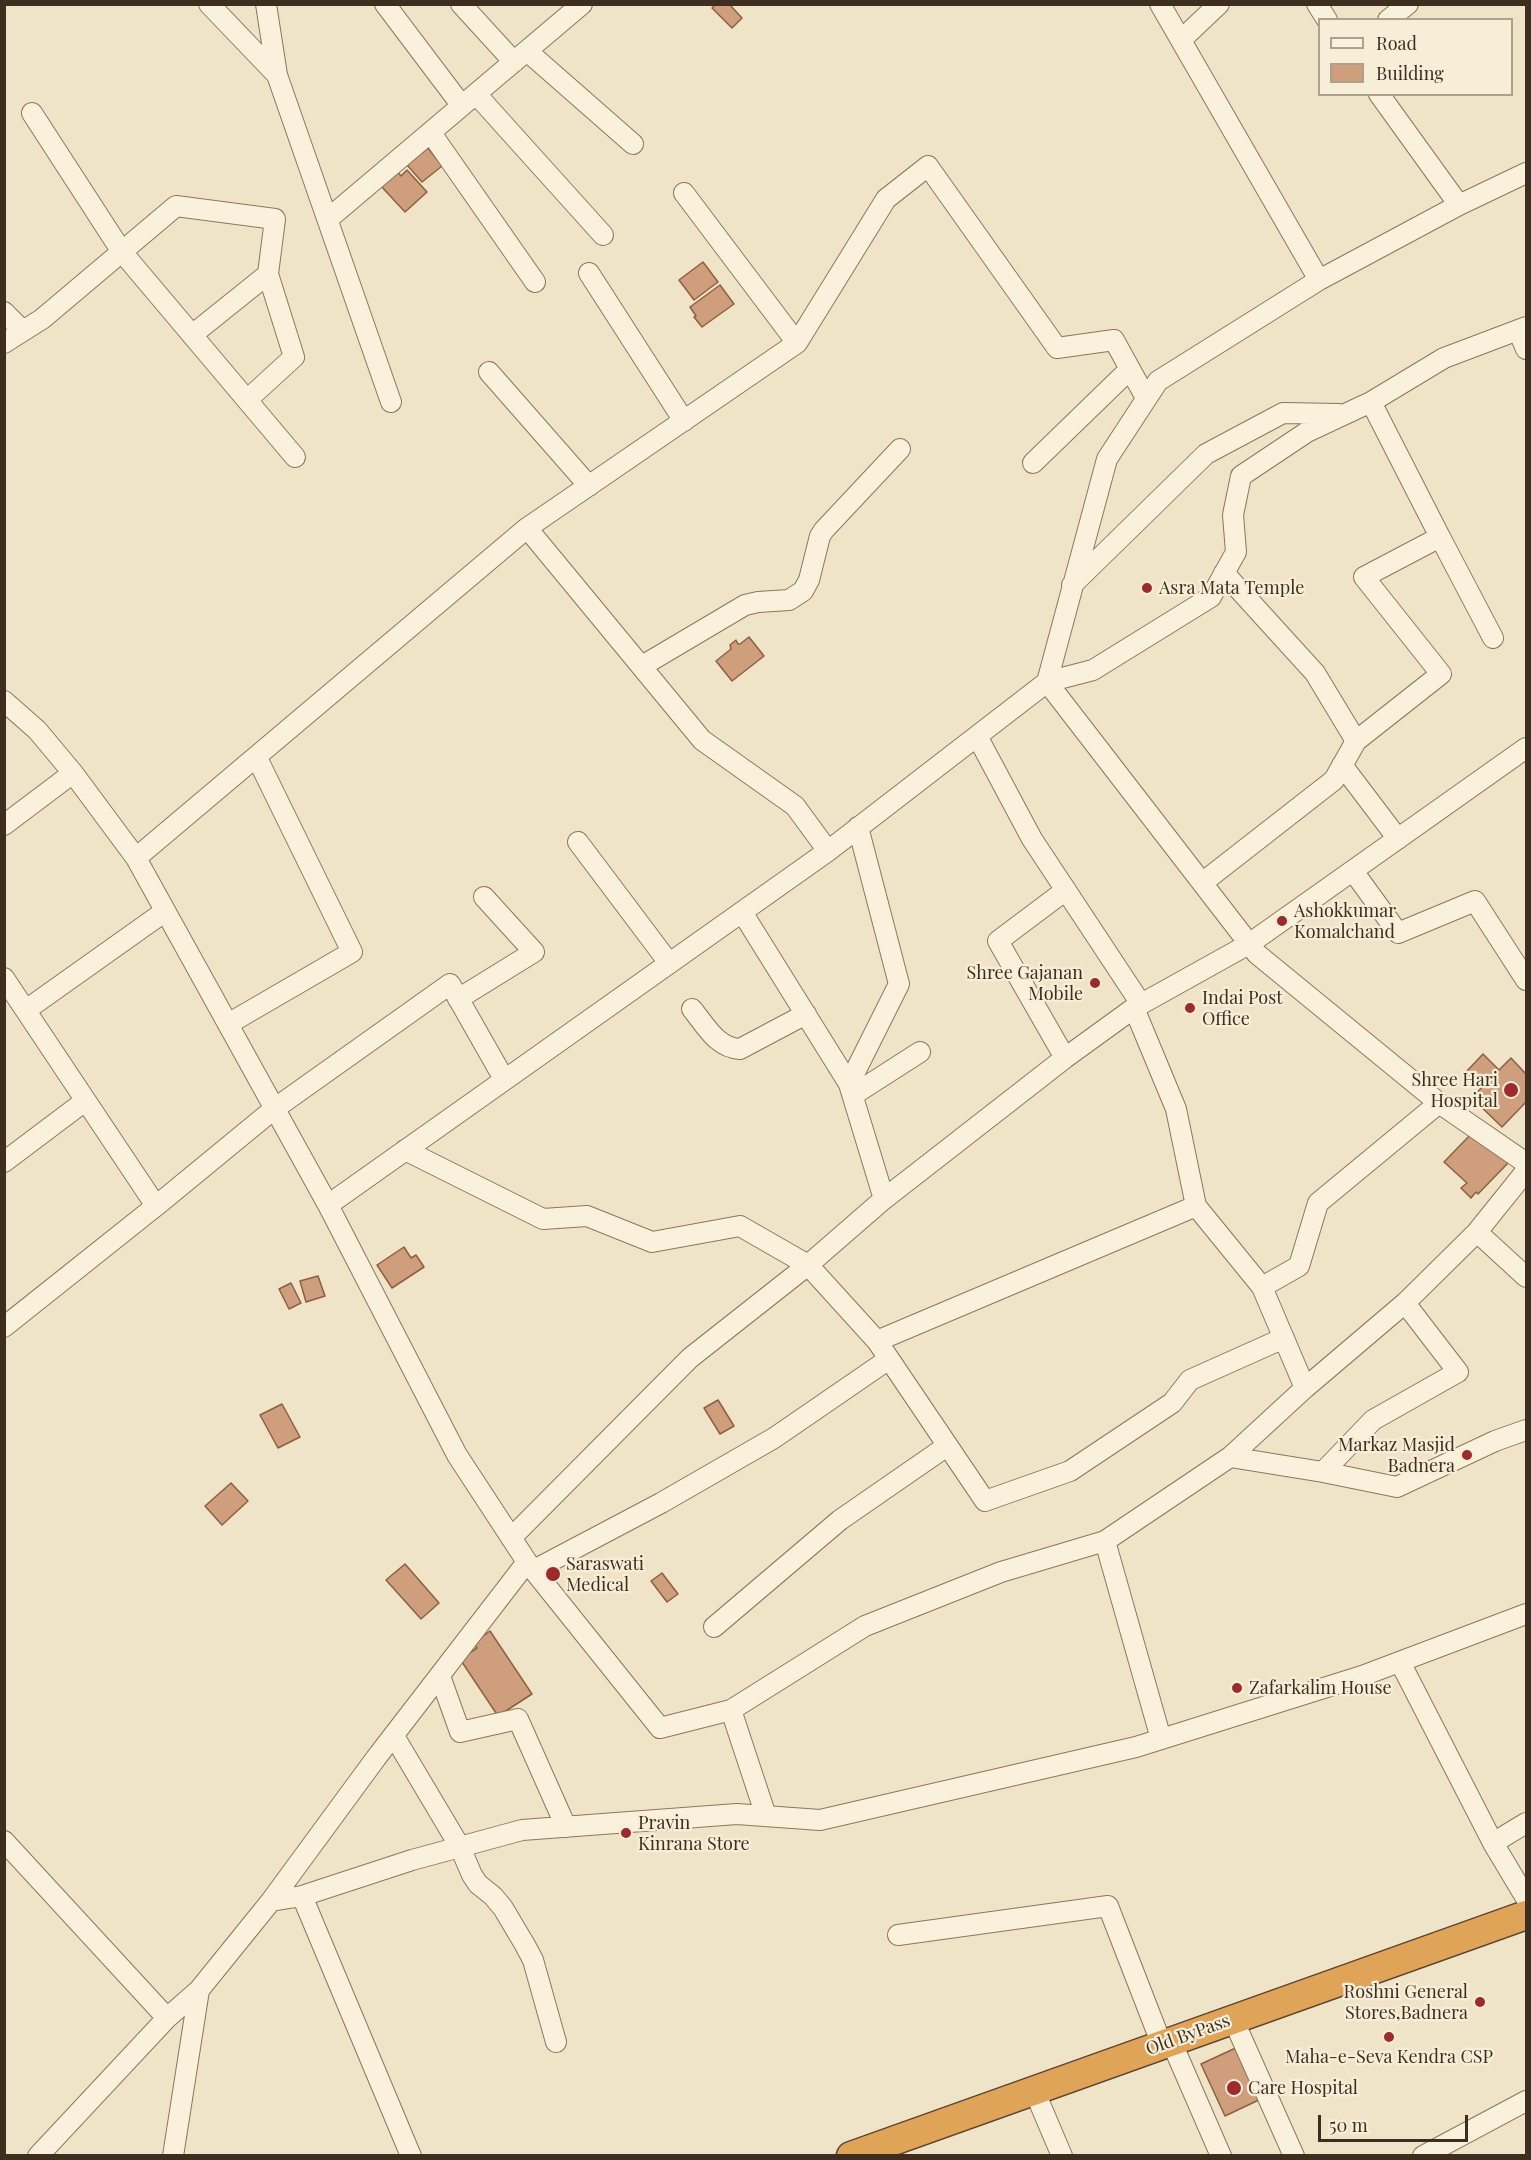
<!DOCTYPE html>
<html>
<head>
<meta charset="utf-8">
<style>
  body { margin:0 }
  #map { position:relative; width:1531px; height:2160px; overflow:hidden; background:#f0e4c8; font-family:"Playfair Display",serif }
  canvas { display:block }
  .frame { position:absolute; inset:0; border:6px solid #3d2e20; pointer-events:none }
  .legend { position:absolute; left:1318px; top:18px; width:195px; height:78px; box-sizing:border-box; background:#f7eed8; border:2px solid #ada18e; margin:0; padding:8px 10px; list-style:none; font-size:18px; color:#3d2e20 }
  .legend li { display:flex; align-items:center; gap:12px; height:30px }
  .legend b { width:30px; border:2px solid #ada18e }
  .scale { position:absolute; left:1318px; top:2115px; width:150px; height:27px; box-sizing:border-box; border:3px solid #3d2e20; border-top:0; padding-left:8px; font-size:18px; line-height:21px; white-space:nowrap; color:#3d2e20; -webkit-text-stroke:4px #f7eed8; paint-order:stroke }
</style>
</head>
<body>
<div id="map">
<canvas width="1531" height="2160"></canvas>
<div class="frame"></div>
<ul class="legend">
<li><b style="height:8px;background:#faf1dc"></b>Road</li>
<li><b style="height:16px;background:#cf9f7d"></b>Building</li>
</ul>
<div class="scale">50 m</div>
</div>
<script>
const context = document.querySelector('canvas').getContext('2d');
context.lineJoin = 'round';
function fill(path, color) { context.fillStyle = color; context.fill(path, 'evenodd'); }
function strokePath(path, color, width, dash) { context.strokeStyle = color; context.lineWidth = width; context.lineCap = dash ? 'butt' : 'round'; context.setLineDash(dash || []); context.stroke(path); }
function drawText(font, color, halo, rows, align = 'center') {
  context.font = font + ' "Playfair Display",serif'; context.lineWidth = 4.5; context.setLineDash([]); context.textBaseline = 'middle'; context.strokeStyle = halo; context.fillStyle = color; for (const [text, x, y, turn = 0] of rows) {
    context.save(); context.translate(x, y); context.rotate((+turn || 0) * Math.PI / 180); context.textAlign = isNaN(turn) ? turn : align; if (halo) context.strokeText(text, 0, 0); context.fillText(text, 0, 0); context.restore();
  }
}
const building = new Path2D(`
  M716 4H729L742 18 732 28 712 8Z
  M428 148 442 166 422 182 407 165Z
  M396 170 401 176 407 170 427 192 405 212 380 185Z
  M703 262 718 282 694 300 679 280Z
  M720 285 734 304 702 327 694 317 696 316 690 307Z
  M749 637 764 656 732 681 716 661 731 649 730 645 736 640 738 644H740Z
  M1483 1054 1499 1070 1511 1058 1526 1074V1102L1502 1127 1472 1098 1482 1087 1466 1072Z
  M1474 1131 1508 1163 1478 1194 1476 1192 1471 1198 1461 1188 1467 1183 1444 1162Z
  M404 1247 411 1258 416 1255 424 1267 392 1288 377 1265Z
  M318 1276 325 1296 306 1302 300 1281Z
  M291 1283 301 1303 289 1309 279 1289Z
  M718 1400 734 1426 720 1434 704 1408Z
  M282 1404 300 1437 278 1448 260 1415Z
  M231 1483 248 1501 222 1525 205 1506Z
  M405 1564 439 1603 421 1619 386 1580Z
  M662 1573 678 1594 667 1602 651 1581Z
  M490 1631 532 1694 498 1716 460 1659 477 1648 473 1643Z
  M1240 2046 1263 2098 1225 2116 1201 2064Z`);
const minor = new Path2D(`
  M209 4 277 75
  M266 4 277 75 391 402
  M385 4 462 106
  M461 4 514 62
  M1160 4 1319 280
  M1317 4 1327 20
  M1388 20 1408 4
  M1181 40 1219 4
  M527 51 633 144
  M476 94 603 235
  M1379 94 1459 205
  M32 113 122 252 295 457
  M431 133 535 282
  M684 193 797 343
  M328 219 582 4
  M589 273 684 421
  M4 312 23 331
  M1526 327 1444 358 1371 402 1307 432 1241 476 1233 515 1236 552 1211 597 1093 670 1047 682 1257 954 1439 1103 1526 1163
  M1518 330 1526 349
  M192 335 268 274
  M4 343 42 319 176 206 275 219 268 274 294 357 247 400
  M489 372 589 486
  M1033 463 1130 369
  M527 528 702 740 795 806 828 851
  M1440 537 1493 638
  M1224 573 1315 673 1356 741
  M1072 585 1206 454 1283 413 1339 414
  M642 666 745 605 758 602 789 600 803 591 809 580 820 536 824 530 900 449
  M4 701 37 730 73 773 136 858 328 1205 457 1455 527 1562
  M977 736 1032 839 1141 1004
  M1342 765 1398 839
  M4 825 73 773
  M858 827 899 984 849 1084 884 1199
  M578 842 669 963
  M136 858 527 528 797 343 886 199 928 166 1057 348 1114 340 1146 398
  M1353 871 1398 933 1475 901 1526 980
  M1202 883 1334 780 1356 741 1441 674 1364 577 1440 537 1371 402
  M742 912 849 1084
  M4 978 156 1206 4 1327
  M458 999 534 952 484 897
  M1134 1008 1176 1109 1196 1206
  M692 1009C706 1026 717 1048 740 1049L806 1014
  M26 1010 164 912
  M228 1024 352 952 257 758
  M1065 1058 998 941 1066 890
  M853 1095 920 1052
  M405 1150 543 1219 587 1216 652 1242 740 1226 808 1265 877 1341 985 1501 1070 1471 1172 1403 1190 1380 1284 1338
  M4 1162 85 1101
  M328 1205 828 851 1047 682 1107 459 1158 381 1319 280 1459 205 1526 173
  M156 1206 274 1109 450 984 504 1079
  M1477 1232 1526 1277
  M877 1341 1196 1206 1262 1287
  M1305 1388 1262 1287 1299 1266 1318 1203 1439 1103
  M1230 1457 1323 1472 1397 1487 1495 1441 1526 1430
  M1323 1472 1373 1420 1458 1372 1405 1303
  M511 1538 690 1358 808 1265 884 1199 1065 1058 1134 1008 1249 944 1526 748
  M1105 1541 1161 1739
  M534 1570 661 1503 774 1438 889 1359
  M714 1627 840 1520 947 1446
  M1400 1662 1493 1843 1526 1898
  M440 1676 460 1732 518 1719 566 1827
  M731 1710 766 1816
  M394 1736 460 1847 472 1875 478 1884 493 1896 503 1908 525 1945 533 1960 556 2042
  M4 1841 167 2018
  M1493 1843 1526 1823
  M302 1896 411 2156
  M271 1901 302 1896 412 1860 522 1830 737 1814 820 1820 1136 1747 1362 1676 1526 1614
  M898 1935 1108 1906 1162 2045
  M1233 2019 1294 2156
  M1171 2041 1221 2156
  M1034 2090 1062 2156
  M38 2156 167 2018 199 1990 271 1901 376 1758 527 1562 660 1728 731 1710 865 1626 1001 1572 1105 1541 1230 1457 1305 1388 1405 1303 1477 1232 1526 1171
  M173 2156 199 1990
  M1423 2156 1526 2101`);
const highway = new Path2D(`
  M851 2156 1526 1915`);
const markers = [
  [1147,588,6,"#9e2a2b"],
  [1282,921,6,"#9e2a2b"],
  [1095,983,6,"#9e2a2b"],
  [1190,1008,6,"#9e2a2b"],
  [1511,1090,8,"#9e2a2b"],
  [1467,1455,6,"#9e2a2b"],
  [553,1574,8,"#9e2a2b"],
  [1237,1688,6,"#9e2a2b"],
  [626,1833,6,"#9e2a2b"],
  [1480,2002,6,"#9e2a2b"],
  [1389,2037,6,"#9e2a2b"],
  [1234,2088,8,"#9e2a2b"]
];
const poiNames = [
  ["Asra Mata Temple",1159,588],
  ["Ashokkumar",1294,911],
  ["Komalchand",1294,932],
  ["Shree Gajanan",1083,973,"right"],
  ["Mobile",1083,994,"right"],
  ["Indai Post",1202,998],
  ["Office",1202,1019],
  ["Shree Hari",1498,1080,"right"],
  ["Hospital",1498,1101,"right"],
  ["Markaz Masjid",1455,1445,"right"],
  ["Badnera",1455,1466,"right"],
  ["Saraswati",566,1564],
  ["Medical",566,1585],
  ["Zafarkalim House",1249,1688],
  ["Pravin",638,1823],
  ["Kinrana Store",638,1844],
  ["Roshni General",1468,1992,"right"],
  ["Stores,Badnera",1468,2013,"right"],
  ["Maha-e-Seva Kendra CSP",1389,2057,"center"],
  ["Care Hospital",1248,2088]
];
const streetNames = [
  ["Old ByPass",1188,2035,-20]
];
fill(building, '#cf9f7d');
strokePath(building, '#8d5f41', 1.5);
strokePath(minor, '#8d765c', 22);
strokePath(highway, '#5b4430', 31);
strokePath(minor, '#faf1dc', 20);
strokePath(highway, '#e0a458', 28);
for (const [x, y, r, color] of markers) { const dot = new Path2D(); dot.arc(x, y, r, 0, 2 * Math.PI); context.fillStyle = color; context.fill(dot); strokePath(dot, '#f7eed8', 2); }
drawText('18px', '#3d2e20', '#f7eed8', poiNames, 'left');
drawText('18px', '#3d2e20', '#f7eed8', streetNames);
</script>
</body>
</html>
